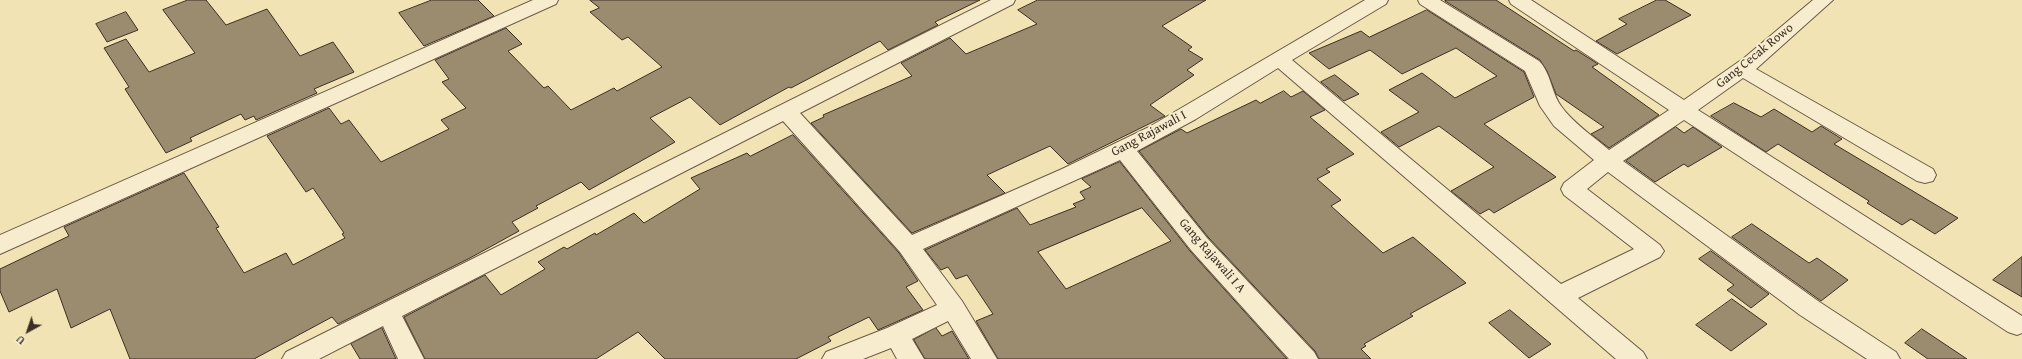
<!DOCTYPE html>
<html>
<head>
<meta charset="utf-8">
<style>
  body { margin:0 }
  #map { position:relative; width:2022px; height:359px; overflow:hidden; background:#f2e3b4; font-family:"Gentium Book Plus",serif }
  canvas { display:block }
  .north { position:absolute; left:8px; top:311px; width:40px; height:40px; -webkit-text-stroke:3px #f7edce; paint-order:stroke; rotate:220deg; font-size:11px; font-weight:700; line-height:16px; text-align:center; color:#3d2e25 }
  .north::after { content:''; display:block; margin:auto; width:14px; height:18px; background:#3d2e25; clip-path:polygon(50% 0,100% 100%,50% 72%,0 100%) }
</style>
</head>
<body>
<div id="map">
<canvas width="2022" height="359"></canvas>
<div class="north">U</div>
</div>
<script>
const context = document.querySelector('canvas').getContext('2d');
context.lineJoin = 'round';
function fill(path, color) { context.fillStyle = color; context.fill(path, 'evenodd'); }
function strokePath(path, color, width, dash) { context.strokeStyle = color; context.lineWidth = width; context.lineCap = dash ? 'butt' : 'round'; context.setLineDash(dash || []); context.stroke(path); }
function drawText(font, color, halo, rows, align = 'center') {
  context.font = font + ' "Gentium Book Plus",serif'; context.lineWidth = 4; context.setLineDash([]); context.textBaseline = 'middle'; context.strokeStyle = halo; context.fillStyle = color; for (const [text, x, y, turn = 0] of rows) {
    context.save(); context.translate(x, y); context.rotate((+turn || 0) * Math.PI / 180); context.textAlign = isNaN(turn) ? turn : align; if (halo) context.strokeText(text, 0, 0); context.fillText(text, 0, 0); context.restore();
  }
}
const building = new Path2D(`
  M188 0H206L226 25 267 9 300 56 333 42 354 72 314 89 317 93 256 120 254 116 245 120 241 114 190 138 192 141 166 153 125 89 129 87 104 48 126 39 149 72 195 53 163 10Z
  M432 0H478L494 16 424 46 399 13Z
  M590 0H980L935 22 938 25 888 50 880 41 791 88 789 87 720 125 690 97 650 118 675 142 589 190 581 182 536 206 538 208 512 222 519 231 470 258 338 324 332 317 254 359H130L110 309 71 328 57 289 9 312 0 291V269L69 236 64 227 184 173 219 227 216 228 244 273 286 253 293 265 345 238 342 234 344 233 313 188 306 192 267 136 329 108 341 124 349 120 381 162 449 129 441 120 466 108 442 82 449 79 435 60 506 28 522 44 508 51 544 88 548 86 571 110 614 88 617 91 662 67 628 37 622 40 590 12 599 8Z
  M1038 0H1206L1162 26 1192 47 1188 50 1203 59 1187 70 1194 75 1150 105 1165 116 1068 164 1050 146 987 175 1005 193 912 233 811 123 824 117 823 115 912 76 901 63 950 38 966 54 1037 24 1018 10Z
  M1448 0H1496L1574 51 1576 50 1598 64 1592 67 1659 115 1609 148 1591 134 1604 127 1556 94 1547 71 1540 60 1445 1Z
  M1657 0H1665L1691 15 1617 54 1596 41 1627 24 1619 19Z
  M1427 10 1524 72 1534 97 1484 124 1556 177 1494 213 1489 209 1480 214 1451 191 1494 167 1439 126 1399 147 1381 132 1419 112 1389 90 1422 73 1455 98 1497 76 1456 48 1402 74 1370 50 1329 69 1309 53 1361 31 1369 37Z
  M126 12 138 30 107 42 96 24Z
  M1335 75 1359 94 1344 101 1321 82Z
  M1284 91 1291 97 1303 91 1325 110 1310 117 1354 154 1326 169 1330 172 1317 179 1341 200 1331 206 1383 253 1413 237 1466 283 1410 314 1413 316 1364 344 1366 346 1361 349 1371 359H1319L1315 351 1208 237 1139 151 1181 129 1187 133 1256 100 1260 103Z
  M1734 103 1761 117 1774 109 1812 132 1821 126 1842 139 1834 144 1958 218 1935 234 1911 219 1902 225 1867 203 1869 201 1778 144 1766 152 1711 116Z
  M1676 127 1684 133 1693 127 1722 147 1688 167 1684 164 1655 182 1626 161Z
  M793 135 899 253 918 281 906 287 923 310 878 330 869 317 828 337 831 341 796 359H665L638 332 596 359H425L404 317 485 275 501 295 545 269 538 262 564 247 567 249 595 233 596 235 634 213 644 223 700 189 691 178 747 153 750 156Z
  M1120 162 1190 251 1287 359H998L976 321 993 314 967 275 956 279 948 267 941 270 925 250 1017 208 1030 225 1076 207 1073 204 1085 199 1080 192 1091 187 1082 179ZM1142 208 1171 241 1066 289 1038 252Z
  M1752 224 1809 263 1817 258 1848 280 1821 301 1732 237Z
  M1711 251 1769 294 1751 308 1727 290 1734 285 1699 259Z
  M2022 257V297L1993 280Z
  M1732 299 1767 324 1731 351 1696 325Z
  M1510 310 1551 344 1529 358 1489 323Z
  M382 328 396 359H360L351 344Z
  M936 328 942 336 952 331 969 359H925L914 340Z
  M1922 329 1967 359H1928L1905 343Z`);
const minor = new Path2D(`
  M533 0H558L556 4 0 254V235Z
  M991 0H1015L1013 4 800 113 912 235 1062 169 1149 127 1365 0H1388L1386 4 1292 60 1561 284 1634 249 1564 195 1561 189 1564 183 1594 160 1554 126 1540 106 1525 71 1420 4 1418 0H1440L1539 61C1551 73 1551 92 1561 106 1573 123 1593 136 1609 150L1669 110 1511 4 1509 0H1531L1684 100 1744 58 1813 0H1833L1756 69 1933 169 1936 175 1933 181 1925 183 1917 181 1743 78 1698 110 2022 316V333L2017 335 2008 332 1684 120 1623 161 1818 301 1896 352 1900 359H1867L1800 315 1608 172 1587 189 1660 245 1664 251 1660 257 1578 298 1643 352 1647 359H1616L1278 68 1196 119 1137 151 1207 238 1314 352 1318 359H1289L1191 250 1120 160 923 249 962 301 997 359H971L948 321 912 339 924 359H897L891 348 863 359H822L826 352 887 328 937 305 900 252 783 121 402 316 424 359H398L383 326 319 359H282L286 352Z`);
const streetNames = [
  ["Gang Cecak Rowo",1755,56,-39],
  ["Gang Rajawali I",1149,134,-28],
  ["Gang Rajawali I A",1212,256,49]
];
fill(building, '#9b8c6f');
strokePath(building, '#3d2e25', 1);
strokePath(minor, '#6a5b49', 2);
fill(minor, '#f7edce');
drawText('13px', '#3d2e25', '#f7edce', streetNames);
</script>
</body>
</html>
